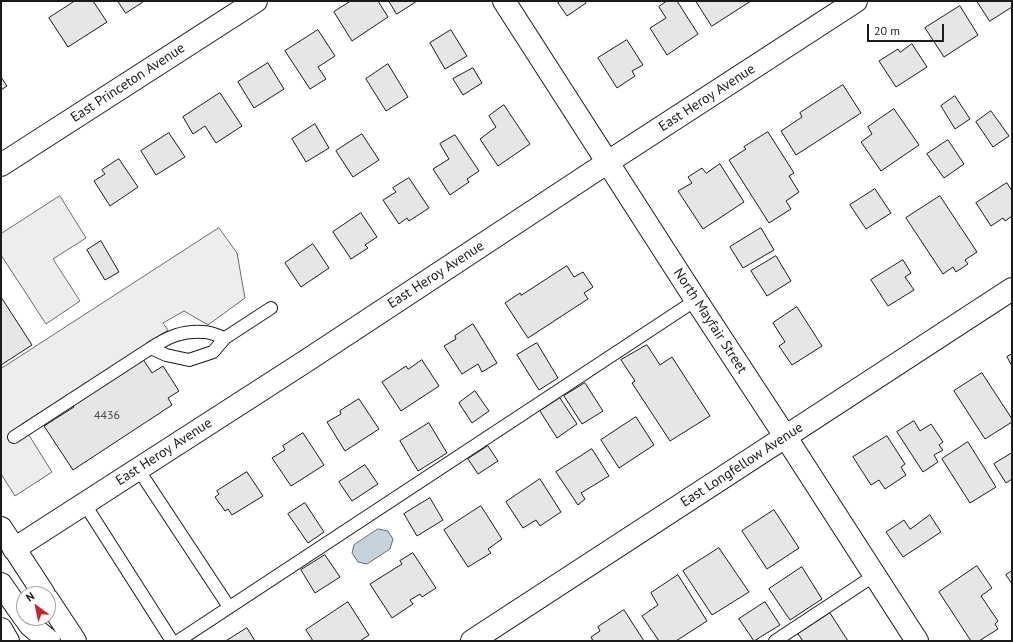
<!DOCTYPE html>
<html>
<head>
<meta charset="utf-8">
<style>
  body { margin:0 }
  #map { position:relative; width:1013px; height:642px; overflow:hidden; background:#fff; font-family:"PT Sans",sans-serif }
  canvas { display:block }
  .frame { position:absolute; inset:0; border:2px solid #1a1a1a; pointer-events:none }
  .north { position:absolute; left:16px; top:586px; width:40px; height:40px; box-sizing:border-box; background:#fff; border:1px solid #a3a3a3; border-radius:50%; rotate:327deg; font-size:11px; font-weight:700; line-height:16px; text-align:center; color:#1a1a1a }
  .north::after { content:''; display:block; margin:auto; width:14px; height:18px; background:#c62828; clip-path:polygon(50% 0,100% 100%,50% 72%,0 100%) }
  .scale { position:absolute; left:867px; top:24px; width:77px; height:18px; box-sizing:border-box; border:2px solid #1a1a1a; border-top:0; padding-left:5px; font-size:12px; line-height:14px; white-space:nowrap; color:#1a1a1a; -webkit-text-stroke:3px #fff; paint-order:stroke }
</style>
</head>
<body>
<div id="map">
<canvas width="1013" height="642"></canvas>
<div class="frame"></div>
<div class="north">N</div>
<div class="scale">20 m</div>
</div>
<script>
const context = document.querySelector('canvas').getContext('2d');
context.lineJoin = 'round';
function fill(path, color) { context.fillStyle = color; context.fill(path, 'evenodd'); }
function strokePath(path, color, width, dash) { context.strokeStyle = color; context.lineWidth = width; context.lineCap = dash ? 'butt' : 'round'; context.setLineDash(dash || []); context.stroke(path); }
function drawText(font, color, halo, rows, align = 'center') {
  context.font = font + ' "PT Sans",sans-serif'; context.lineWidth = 3; context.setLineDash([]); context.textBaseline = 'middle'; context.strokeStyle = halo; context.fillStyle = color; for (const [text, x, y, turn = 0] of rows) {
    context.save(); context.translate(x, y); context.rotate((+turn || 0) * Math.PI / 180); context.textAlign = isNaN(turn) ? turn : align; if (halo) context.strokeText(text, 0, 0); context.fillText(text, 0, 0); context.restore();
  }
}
const parking = new Path2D(`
  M60 196 86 238 53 259 80 301 46 324 1 255V234Z
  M219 228 237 253 245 298 208 325 184 311 163 323 168 330 22 424 52 472 15 496 1 474V369Z`);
const water = new Path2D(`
  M378 529 388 531 393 539 390 549 367 564 358 562 352 553 354 545Z`);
const building = new Path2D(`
  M75 1H93L107 22 68 47 49 18Z
  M118 1H142L143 2 126 13Z
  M351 1H378L388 17 352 41 334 12Z
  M389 1H417L397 14Z
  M561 1H585L586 3 567 16 558 3Z
  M667 1H677L698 34 667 55 650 28 666 18 659 7Z
  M696 1H751L712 26Z
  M977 1H1012V7L990 21Z
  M960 6 978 35 944 57 925 28Z
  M318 30 335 56 318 67 326 79 310 89 285 51Z
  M451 30 467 56 445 69 430 43Z
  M627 40 643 65 632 71 635 76 617 88 598 58Z
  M912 44 927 67 896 87 879 61 898 49 900 52Z
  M268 63 284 89 254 108 238 82Z
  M388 64 408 97 386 111 366 79Z
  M473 68 482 83 463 95 453 79Z
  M1 77 7 86 1 90Z
  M843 85 861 113 796 155 781 131 802 117 800 113Z
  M220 93 242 126 216 143 205 126 193 134 183 117Z
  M955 96 970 119 955 129 941 106Z
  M504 105 530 144 498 166 480 139 496 127 489 116Z
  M894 109 919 145 881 171 861 142 872 134 868 127Z
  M991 111 1009 136 993 147 976 122Z
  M315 124 329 148 306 162 292 139Z
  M768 132 794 173 789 176 799 192 786 201 791 209 769 223 729 160 746 149 744 147Z
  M169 133 185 157 156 175 141 151Z
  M362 134 379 160 353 177 336 151Z
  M455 135 479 171 467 179 469 182 450 195 433 169 449 159 440 144Z
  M948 140 964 164 944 178 927 154Z
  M119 159 138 187 110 206 94 181 105 174 102 170Z
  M720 164 744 202 703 229 678 191 692 183 688 177 702 168 706 173Z
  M409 178 429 208 409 221 407 218 399 224 383 200 396 192 393 188Z
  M1007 183 1012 191V216L1005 221 1003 218 991 226 976 203Z
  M875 189 891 213 866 229 850 205Z
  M940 196 977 252 965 260 968 264 956 272 953 267 943 274 906 218Z
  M361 213 377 237 365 245 368 248 351 259 333 232Z
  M761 228 774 250 743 268 730 247Z
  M101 241 119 272 105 280 87 250Z
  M313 244 329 268 301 287 285 263Z
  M776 256 791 281 767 296 751 271Z
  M903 260 911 273 905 277 914 290 888 306 871 280Z
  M567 266 574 277 583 272 593 287 584 293 588 299 528 338 505 303 520 293 521 295Z
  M1 297 32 345 1 365Z
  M797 307 822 346 792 365 779 346 785 342 773 323Z
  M473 324 497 363 482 372 478 364 462 374 444 346 456 339 455 336Z
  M537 343 558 378 539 390 517 355Z
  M647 345 660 365 672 357 710 416 670 441 632 383 635 381 621 360Z
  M1012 354V366L1007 357Z
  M141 356 152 373 163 366 179 391 168 398 172 405 73 470 44 426 74 407 71 402Z
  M422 360 439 386 401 411 382 382 406 366 408 369Z
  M982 373 1012 419V422L985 439 954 391Z
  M585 383 603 411 582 424 564 396Z
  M475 391 489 411 472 423 459 403Z
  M560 398 577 424 557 438 540 411Z
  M359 399 379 429 345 451 327 422 341 414 340 411Z
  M636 417 654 445 619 468 601 440Z
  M914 421 920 431 931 424 943 442 939 445 943 450 934 455 938 462 923 472 897 432Z
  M429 423 447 453 418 471 400 441Z
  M303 433 324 465 291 486 272 458 285 450 283 446Z
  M887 436 905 464 901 467 906 475 885 489 879 480 871 485 853 457Z
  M968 442 996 487 970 503 942 459Z
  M488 446 498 461 478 474 468 459Z
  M592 449 609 476 581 493 585 499 578 505 556 472Z
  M1012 453V479L1006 483 994 464Z
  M365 465 378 484 352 501 339 482Z
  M247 472 263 496 232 515 228 509 225 511 215 497 219 494 217 491Z
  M540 479 561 512 540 526 536 520 523 528 506 502Z
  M430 498 443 520 417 536 404 514Z
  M305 503 324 532 308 543 288 514Z
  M481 506 502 539 488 549 491 553 468 567 444 530Z
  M774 510 799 548 767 569 742 531Z
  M930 515 941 532 903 557 886 532 904 520 910 529Z
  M719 548 749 592 712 615 683 571Z
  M413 553 436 588 422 597 420 594 410 600 413 604 392 618 370 584 402 564 400 561Z
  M325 555 340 577 315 593 301 570Z
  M977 566 992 588 981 596 998 621 995 624 998 629 979 641H971L939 592Z
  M802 567 822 599 790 620 769 589Z
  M1012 571V584L1006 575Z
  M678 575 707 621 676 641H659L642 616 658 605 651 593Z
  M348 602 369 635 360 641H313L306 630Z
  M765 602 780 625 754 641 739 619Z
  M624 610 644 641H593L591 637 600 631 598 627Z
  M830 613 848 641H803L798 634Z
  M247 628 255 641H226Z`);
const service = new Path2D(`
  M151 348C168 337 183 330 204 332 211 332 218 336 225 338
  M14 437 151 348 166 355 189 360 213 352 225 338 271 308
  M138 469 229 607
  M84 503 172 641
  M178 641 696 300
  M775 641 875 575`);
const minor = new Path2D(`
  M504 1 696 300 785 436 917 641
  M1 165 256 1
  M14 549 306 361 608 162 856 1
  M472 641 1012 289`);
const primary = new Path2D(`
  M1 528 44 594
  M1 584 24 617
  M48 600 75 641
  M25 618 30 625 49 641
  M1 629 8 641`);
const numberNames = [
  ["4436",107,416]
];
const streetNames = [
  ["East Princeton Avenue",128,83,-33],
  ["East Heroy Avenue",707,98,-33],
  ["East Heroy Avenue",436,275,-33],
  ["North Mayfair Street",710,321,57],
  ["East Heroy Avenue",164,452,-33],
  ["East Longfellow Avenue",742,465,-33]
];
fill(parking, '#ededed');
strokePath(parking, '#6a6a6a', 1);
fill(water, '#c6d2dc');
strokePath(water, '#6a6a6a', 1);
fill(building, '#e6e6e6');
strokePath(building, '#1a1a1a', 1);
strokePath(service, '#1a1a1a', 14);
strokePath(minor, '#1a1a1a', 24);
strokePath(primary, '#1a1a1a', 24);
strokePath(service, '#fff', 12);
strokePath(minor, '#fff', 22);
strokePath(primary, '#fff', 22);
drawText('12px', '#4d4d4d', null, numberNames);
drawText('14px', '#1a1a1a', '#fff', streetNames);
</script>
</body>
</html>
